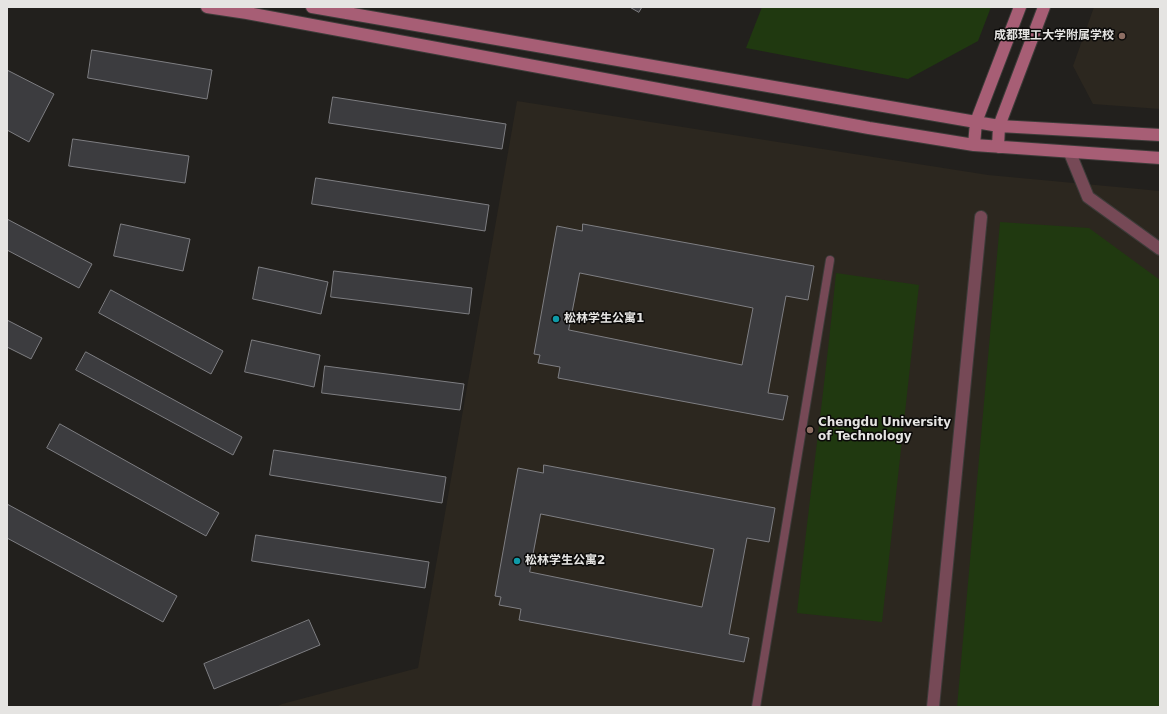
<!DOCTYPE html>
<html>
<head>
<meta charset="utf-8">
<style>
  body { margin:0 }
  #map { position:relative; width:1167px; height:714px; overflow:hidden; background:#22201d; font-family:"DejaVu Sans",sans-serif }
  canvas { display:block }
  .frame { position:absolute; inset:0; border:8px solid #e5e4e2; pointer-events:none }
</style>
</head>
<body>
<div id="map">
<canvas width="1167" height="714"></canvas>
<div class="frame"></div>
</div>
<script>
const context = document.querySelector('canvas').getContext('2d');
context.lineJoin = 'round';
function fill(path, color) { context.fillStyle = color; context.fill(path, 'evenodd'); }
function strokePath(path, color, width, dash) { context.strokeStyle = color; context.lineWidth = width; context.lineCap = dash ? 'butt' : 'round'; context.setLineDash(dash || []); context.stroke(path); }
function drawText(font, color, halo, rows, align = 'center') {
  context.font = font + ' "DejaVu Sans","Noto Sans SC",sans-serif'; context.lineWidth = 3; context.setLineDash([]); context.textBaseline = 'middle'; context.strokeStyle = halo; context.fillStyle = color; for (const [text, x, y, turn = 0] of rows) {
    context.save(); context.translate(x, y); context.rotate((+turn || 0) * Math.PI / 180); context.textAlign = isNaN(turn) ? turn : align; if (halo) context.strokeText(text, 0, 0); context.fillText(text, 0, 0); context.restore();
  }
}
const built = new Path2D(`
  M1094 7H1160V109L1093 104 1073 66Z
  M517 101 988 175 1160 191V707H276L282 704 418 668Z`);
const green = new Path2D(`
  M762 7H991L978 41 908 79 746 48Z
  M1000 222 1089 228 1160 280V707H957Z
  M836 273 919 285 882 622 797 613C809 500 825 387 836 273Z`);
const building = new Path2D(`
  M630 7H642L639 12Z
  M92 50 212 70 207 99 88 78Z
  M7 70 54 94 29 142 7 130Z
  M333 97 506 124 502 149 329 123Z
  M73 139 189 156 185 183 69 166Z
  M316 178 489 205 485 231 312 204Z
  M7 219 92 264 79 288 7 250Z
  M121 224 190 239 183 271 114 256Z
  M583 224 814 266 808 300 786 296 768 393 788 396 783 420 558 378 560 367 538 363 540 355 534 354 557 226 582 231ZM580 273 753 308 742 365 569 330Z
  M259 267 328 282 321 314 253 299Z
  M334 271 472 288 469 314 331 297Z
  M111 290 223 351 211 374 99 313Z
  M7 320 42 338 31 359 7 347Z
  M252 340 320 355 314 387 245 372Z
  M86 352 242 437 233 455 76 370Z
  M325 366 464 384 460 410 322 393Z
  M60 424 219 513 206 536 47 448Z
  M274 450 446 477 442 503 270 475Z
  M544 465 775 508 769 542 747 538 729 634 749 638 744 662 519 620 521 609 499 605 501 597 495 596 518 468 543 473ZM541 514 714 549 702 607 530 572Z
  M7 504 177 596 163 622 7 538Z
  M256 535 429 562 425 588 252 561Z
  M309 620 320 645 214 689 204 664Z`);
const lane = new Path2D(`
  M756 707 830 260`);
const street = new Path2D(`
  M1070 153 1088 197 1160 249
  M933 707 981 217`);
const secondary = new Path2D(`
  M207 7 247 13 869 128 974 145 1160 158
  M312 7 976 122 999 126 1160 135
  M974 145 976 122 1020 7
  M998 147 999 126 1044 7`);
const markers = [
  [1122,36,4,"#8d6e63"],
  [556,319,4,"#0f9aa8"],
  [810,430,4,"#8d6e63"],
  [517,561,4,"#0f9aa8"]
];
const poiNames = [
  ["成都理工大学附属学校",1114,36,"right"],
  ["松林学生公寓1",564,319],
  ["Chengdu University",818,423],
  ["of Technology",818,437],
  ["松林学生公寓2",525,561]
];
fill(built, '#2c271f');
fill(green, '#203910');
fill(building, '#3c3c3f');
strokePath(building, '#7e7e82', 1);
strokePath(lane, '#3d3b39', 10);
strokePath(street, '#3d3b39', 14);
strokePath(secondary, '#3d3b39', 14);
strokePath(lane, '#764956', 8);
strokePath(street, '#764956', 12);
strokePath(secondary, '#a75e75', 12);
for (const [x, y, r, color] of markers) { const dot = new Path2D(); dot.arc(x, y, r, 0, 2 * Math.PI); context.fillStyle = color; context.fill(dot); strokePath(dot, '#0b0a09', 1.5); }
drawText('bold 12px', '#e5e4e2', '#0b0a09', poiNames, 'left');
</script>
</body>
</html>
